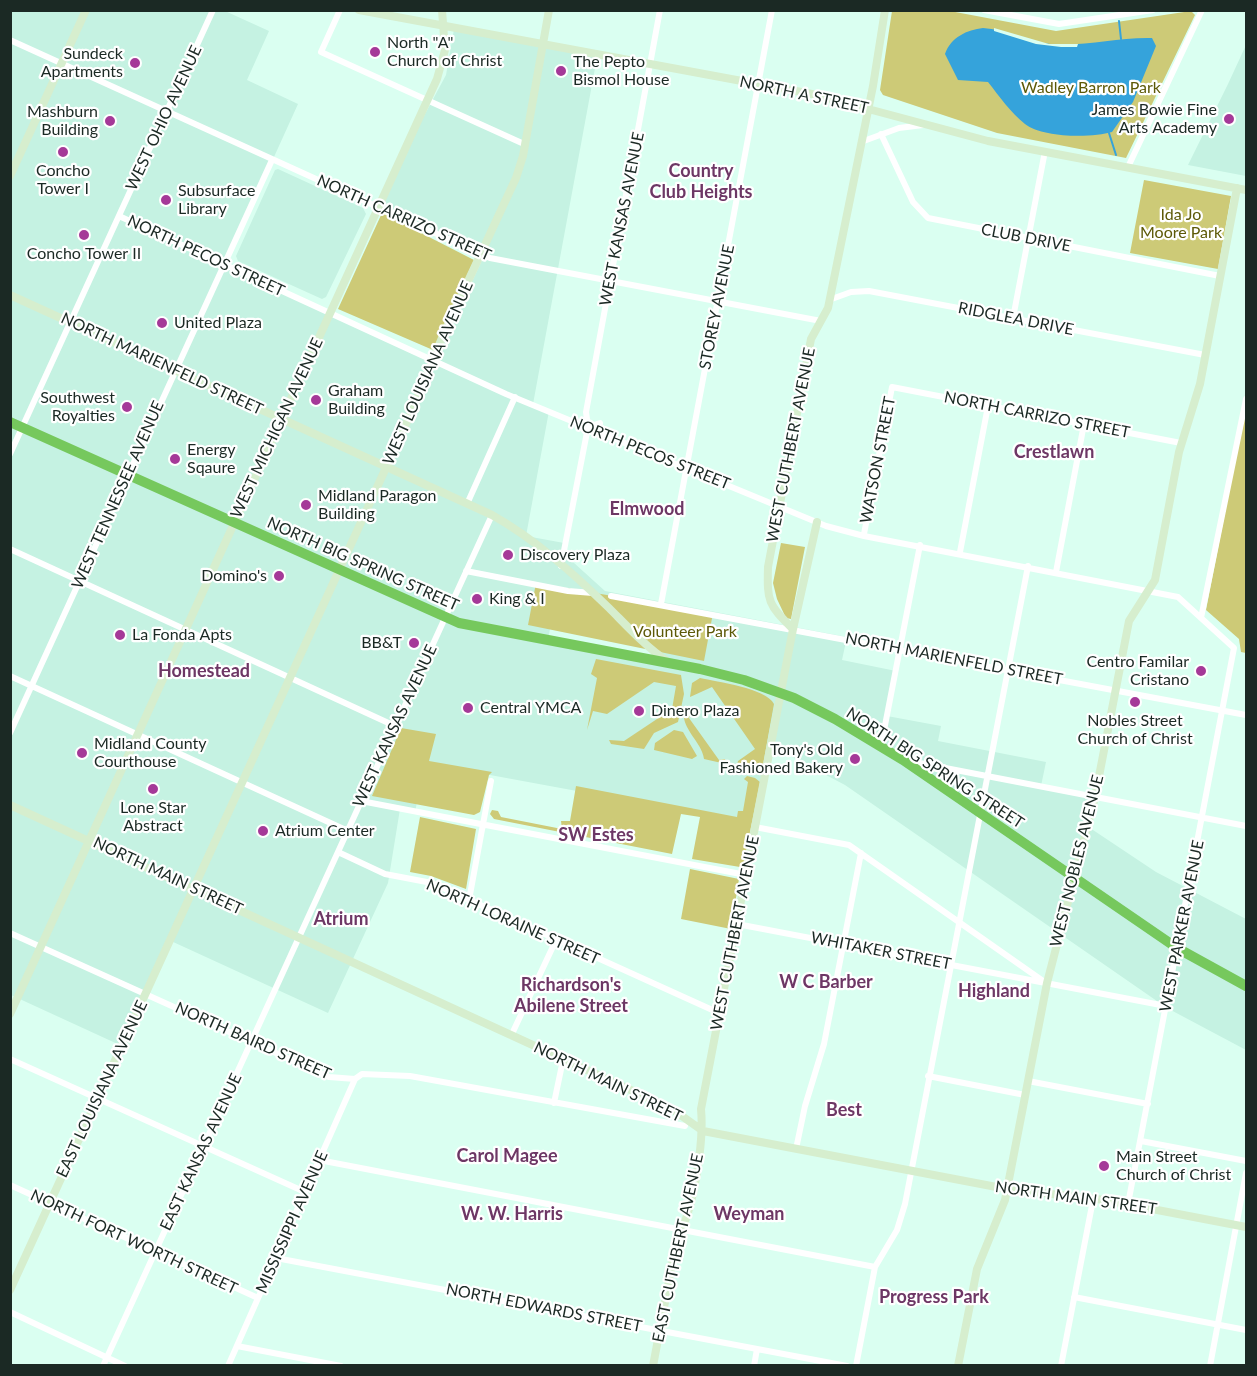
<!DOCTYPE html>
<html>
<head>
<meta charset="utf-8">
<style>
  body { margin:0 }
  #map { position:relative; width:1257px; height:1376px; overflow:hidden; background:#dafff1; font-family:Lato,sans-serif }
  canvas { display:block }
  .frame { position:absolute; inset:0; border:12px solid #1b2924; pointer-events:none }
</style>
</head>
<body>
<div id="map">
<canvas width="1257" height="1376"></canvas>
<div class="frame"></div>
</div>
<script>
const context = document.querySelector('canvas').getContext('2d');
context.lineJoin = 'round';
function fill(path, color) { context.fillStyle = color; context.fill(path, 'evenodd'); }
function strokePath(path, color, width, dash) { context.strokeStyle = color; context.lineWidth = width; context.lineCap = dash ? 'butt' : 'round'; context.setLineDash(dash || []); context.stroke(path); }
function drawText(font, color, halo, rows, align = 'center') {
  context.font = font + ' Lato,sans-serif'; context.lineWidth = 4.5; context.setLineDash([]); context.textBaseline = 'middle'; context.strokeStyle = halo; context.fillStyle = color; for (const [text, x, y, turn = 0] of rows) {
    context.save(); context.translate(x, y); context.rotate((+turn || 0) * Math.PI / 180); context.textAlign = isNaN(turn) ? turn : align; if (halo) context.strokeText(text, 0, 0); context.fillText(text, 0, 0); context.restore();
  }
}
const built = new Path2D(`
  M11 11H225L269 31 247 80 298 104 225 265 435 361 484 256 379 208 403 155 446 75 454 29 598 52 533 404 549 411 526 536 564 543 563 553 605 591 847 637 842 660 896 671 887 716 941 726 938 741 1046 762 1041 786 1098 797 1090 828 1156 872 1246 919V1050L1167 1008 845 785 771 746 756 824 425 763 415 812 400 809 388 883 328 1013 171 941 122 1046 11 995ZM557 589 652 652 651 659 548 640Z
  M1246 45V176L1188 165 1228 84Z
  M278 169 363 208 366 214 326 297 322 299 238 261 236 256 275 170Z`);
const green = new Path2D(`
  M892 11H950L1056 31 1191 11 1195 15 1126 158 997 133 883 95 880 90Z
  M1144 180 1231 196 1218 269 1130 253Z
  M382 213 474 260 433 350 338 309Z
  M1246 405V653L1241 652 1239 639 1206 610Z
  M781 543 805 547 791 619 786 618 777 599 773 583Z
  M536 583 713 613 704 661 528 625Z
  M596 659 681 675 684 694 678 722 654 733 644 749 611 744 609 740 624 741 672 709 676 686 654 682 607 714 593 711 587 730 597 678 591 674Z
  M700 678C717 682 766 688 774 704L762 770 737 766 738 761 755 749 712 687 690 697 692 683Z
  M690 707 692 710 689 718 719 760 725 759 726 764 704 759C702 742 681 729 684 711Z
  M401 728 436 734 429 761 492 772 489 775 480 812 474 815 372 796Z
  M674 730 683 732 697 756 692 759 654 750 655 743Z
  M747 776 755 778 760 782 744 862 740 867 692 859 700 817 681 814 672 854 494 819 490 814 492 810 498 811 501 817 562 829 561 821H570L576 786 737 817 738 811H743L748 782 744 779Z
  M420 817 476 829 466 889 431 876 410 872Z
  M690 869 739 879 731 929 681 919Z`);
const water = new Path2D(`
  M983 28C1006 29 1027 42 1050 44 1085 47 1118 37 1152 38L1156 46 1133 102 1112 132C1092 138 1043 138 1025 124 1011 113 999 96 988 82L958 80 945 54C951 37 967 30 983 28Z`);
const pier = new Path2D(`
  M994 28 1049 44H1078L1077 47H1061L1036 44 994 31Z`);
const stream = new Path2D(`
  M1119 21 1121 39
  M1109 133 1116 155`);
const street = new Path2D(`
  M340 10 321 52 524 144
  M984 10 1059 24 1153 10
  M10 40 490 258 821 321
  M881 134 913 202 928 218 1220 276
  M861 142 899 128 923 125
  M1128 167 1202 10
  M119 216 506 394 826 526 864 536 1178 597 1234 648 1128 1204
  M829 300 851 292 869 291 1205 355
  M1013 318 1045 151
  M588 427 586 412 660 10
  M10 454 213 10
  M467 504 515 397
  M864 534 892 387 1181 443
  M10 549 395 726
  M960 552 988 406
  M561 566 588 427 600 423
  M466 571 568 591 593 593
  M1056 572 1084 424
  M611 596 1246 715
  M661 604 772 10
  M1201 618 1246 399
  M10 676 348 831
  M10 733 272 160
  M881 746 920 545
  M909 761 1246 826
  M361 801 746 875
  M755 827 849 845 1043 981
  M338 852 385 874 432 883 719 1013
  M469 900 491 781
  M737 924 1166 1006
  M10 933 329 1077 355 1079 362 1074 410 1076 685 1126
  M511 1036 556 940
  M10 1059 305 1192
  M928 1076 1025 1095
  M1028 1081 1148 1104
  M554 1103 563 1060
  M1141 1141 1246 1161
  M796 1149 805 1106 824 1044 861 853
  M319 1160 875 1267
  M10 1185 258 1298
  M276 1258 847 1366
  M1074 1297 1246 1330
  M10 1312 125 1366
  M237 1346 341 1366
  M103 1366 492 515
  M228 1366 355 1079
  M754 1366 757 1349
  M856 1366 875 1267 897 1230 905 1204 1028 566
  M1061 1366 1093 1200
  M1210 1366 1246 1173`);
const secondary = new Path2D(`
  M359 10 812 94 988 141 1246 190
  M10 176 86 10
  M10 295 492 515C535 539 574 574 609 608 628 627 645 646 667 661
  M793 629C768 605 767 601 768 567L811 339 828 308 873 86 885 10
  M10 805 672 1109 703 1131 1007 1189 1105 1200 1246 1227
  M10 1014 437 79 445 50 442 10
  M10 1290 411 413 444 333 516 178 523 156 549 10
  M653 1366 677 1238C694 1211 704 1141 701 1109L793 629 817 522
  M958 1366 977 1269 1005 1200 1047 983 1095 797 1129 621 1155 580 1179 452 1200 384 1237 188`);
const highway = new Path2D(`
  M10 422 459 623 700 669 744 680 794 698 835 719 903 760 1177 948 1246 986`);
const markers = [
  [375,52,6,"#a53998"],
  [135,63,6,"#a53998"],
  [561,71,6,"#a53998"],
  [1229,119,6,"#a53998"],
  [110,121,6,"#a53998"],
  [63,152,6,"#a53998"],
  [166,200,6,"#a53998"],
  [84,235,6,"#a53998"],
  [162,323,6,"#a53998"],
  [316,400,6,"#a53998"],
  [127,407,6,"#a53998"],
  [175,459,6,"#a53998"],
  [306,505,6,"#a53998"],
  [508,555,6,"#a53998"],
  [279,576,6,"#a53998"],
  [477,599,6,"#a53998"],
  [120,635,6,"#a53998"],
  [414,643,6,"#a53998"],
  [1201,671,6,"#a53998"],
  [1135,702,6,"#a53998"],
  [468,708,6,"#a53998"],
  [639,711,6,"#a53998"],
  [82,753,6,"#a53998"],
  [855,759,6,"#a53998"],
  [153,789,6,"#a53998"],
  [263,831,6,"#a53998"],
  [1104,1166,6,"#a53998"]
];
const poiNames = [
  ["North \"A\"",387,43],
  ["Church of Christ",387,61],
  ["Sundeck",123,54,"right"],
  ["Apartments",123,72,"right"],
  ["The Pepto",573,62],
  ["Bismol House",573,80],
  ["James Bowie Fine",1217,110,"right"],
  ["Arts Academy",1217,128,"right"],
  ["Mashburn",98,112,"right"],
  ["Building",98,130,"right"],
  ["Concho",63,171,"center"],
  ["Tower I",63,189,"center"],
  ["Subsurface",178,191],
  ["Library",178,209],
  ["Concho Tower II",84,254,"center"],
  ["United Plaza",174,323],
  ["Graham",328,391],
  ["Building",328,409],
  ["Southwest",115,398,"right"],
  ["Royalties",115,416,"right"],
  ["Energy",187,450],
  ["Sqaure",187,468],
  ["Midland Paragon",318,496],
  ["Building",318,514],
  ["Discovery Plaza",520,555],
  ["Domino's",267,576,"right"],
  ["King & I",489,599],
  ["La Fonda Apts",132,635],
  ["BB&T",402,643,"right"],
  ["Centro Familar",1189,662,"right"],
  ["Cristano",1189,680,"right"],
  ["Central YMCA",480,708],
  ["Dinero Plaza",651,711],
  ["Nobles Street",1135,721,"center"],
  ["Church of Christ",1135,739,"center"],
  ["Midland County",94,744],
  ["Courthouse",94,762],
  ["Tony's Old",843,750,"right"],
  ["Fashioned Bakery",843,768,"right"],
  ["Lone Star",153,808,"center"],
  ["Abstract",153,826,"center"],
  ["Atrium Center",275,831],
  ["Main Street",1116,1157],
  ["Church of Christ",1116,1175]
];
const parkNames = [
  ["Wadley Barron Park",1091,88],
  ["Ida Jo",1181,215],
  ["Moore Park",1181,233],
  ["Volunteer Park",685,632]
];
const streetNames = [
  ["NORTH A STREET",804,95,12],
  ["WEST OHIO AVENUE",164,118,-65],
  ["NORTH CARRIZO STREET",404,218,24],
  ["WEST KANSAS AVENUE",622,219,-79],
  ["CLUB DRIVE",1026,238,11],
  ["NORTH PECOS STREET",206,256,25],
  ["STOREY AVENUE",717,307,-79],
  ["RIDGLEA DRIVE",1016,319,11],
  ["NORTH MARIENFELD STREET",162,364,25],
  ["WEST LOUISIANA AVENUE",428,373,-66],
  ["NORTH CARRIZO STREET",1037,415,11],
  ["WEST MICHIGAN AVENUE",277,428,-65],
  ["WEST CUTHBERT AVENUE",791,445,-79],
  ["NORTH PECOS STREET",650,453,22],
  ["WATSON STREET",878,460,-79],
  ["WEST TENNESSEE AVENUE",118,495,-66],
  ["NORTH BIG SPRING STREET",363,564,24],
  ["NORTH MARIENFELD STREET",954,659,11],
  ["WEST KANSAS AVENUE",395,726,-65],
  ["NORTH BIG SPRING STREET",935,768,33],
  ["WEST NOBLES AVENUE",1077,861,-76],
  ["NORTH MAIN STREET",168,876,25],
  ["NORTH LORAINE STREET",513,922,24],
  ["WEST PARKER AVENUE",1182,926,-79],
  ["WEST CUTHBERT AVENUE",735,933,-79],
  ["WHITAKER STREET",881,951,11],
  ["NORTH BAIRD STREET",253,1041,24],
  ["NORTH MAIN STREET",608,1082,26],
  ["EAST LOUISIANA AVENUE",102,1089,-65],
  ["EAST KANSAS AVENUE",201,1152,-65],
  ["NORTH MAIN STREET",1076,1198,8],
  ["MISSISSIPPI AVENUE",292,1222,-66],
  ["NORTH FORT WORTH STREET",134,1242,25],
  ["EAST CUTHBERT AVENUE",678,1248,-78],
  ["NORTH EDWARDS STREET",544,1308,11]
];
const neighbourhoodNames = [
  ["Country",701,171],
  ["Club Heights",701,192],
  ["Crestlawn",1054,452],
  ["Elmwood",647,509],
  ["Homestead",204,671],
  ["SW Estes",596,835],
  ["Atrium",341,919],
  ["W C Barber",826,982],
  ["Richardson's",571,985],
  ["Abilene Street",571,1006],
  ["Highland",994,991],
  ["Best",844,1110],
  ["Carol Magee",507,1156],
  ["W. W. Harris",512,1214],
  ["Weyman",749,1214],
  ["Progress Park",934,1297]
];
fill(built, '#c5f2e2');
fill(green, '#cdca77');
fill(water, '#35a3db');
fill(pier, '#dafff1');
strokePath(stream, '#35a3db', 2);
strokePath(street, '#fff', 6);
strokePath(secondary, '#d6eece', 8);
strokePath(highway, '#76c85d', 10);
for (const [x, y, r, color] of markers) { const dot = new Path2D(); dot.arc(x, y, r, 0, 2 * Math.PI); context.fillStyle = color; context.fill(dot); strokePath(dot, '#fff', 2); }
drawText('16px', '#1b2924', '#fff', poiNames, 'left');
drawText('16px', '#5d5907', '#fff', parkNames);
drawText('16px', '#1b2924', '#fff', streetNames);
drawText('bold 18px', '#6d3765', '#fff', neighbourhoodNames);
</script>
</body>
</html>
